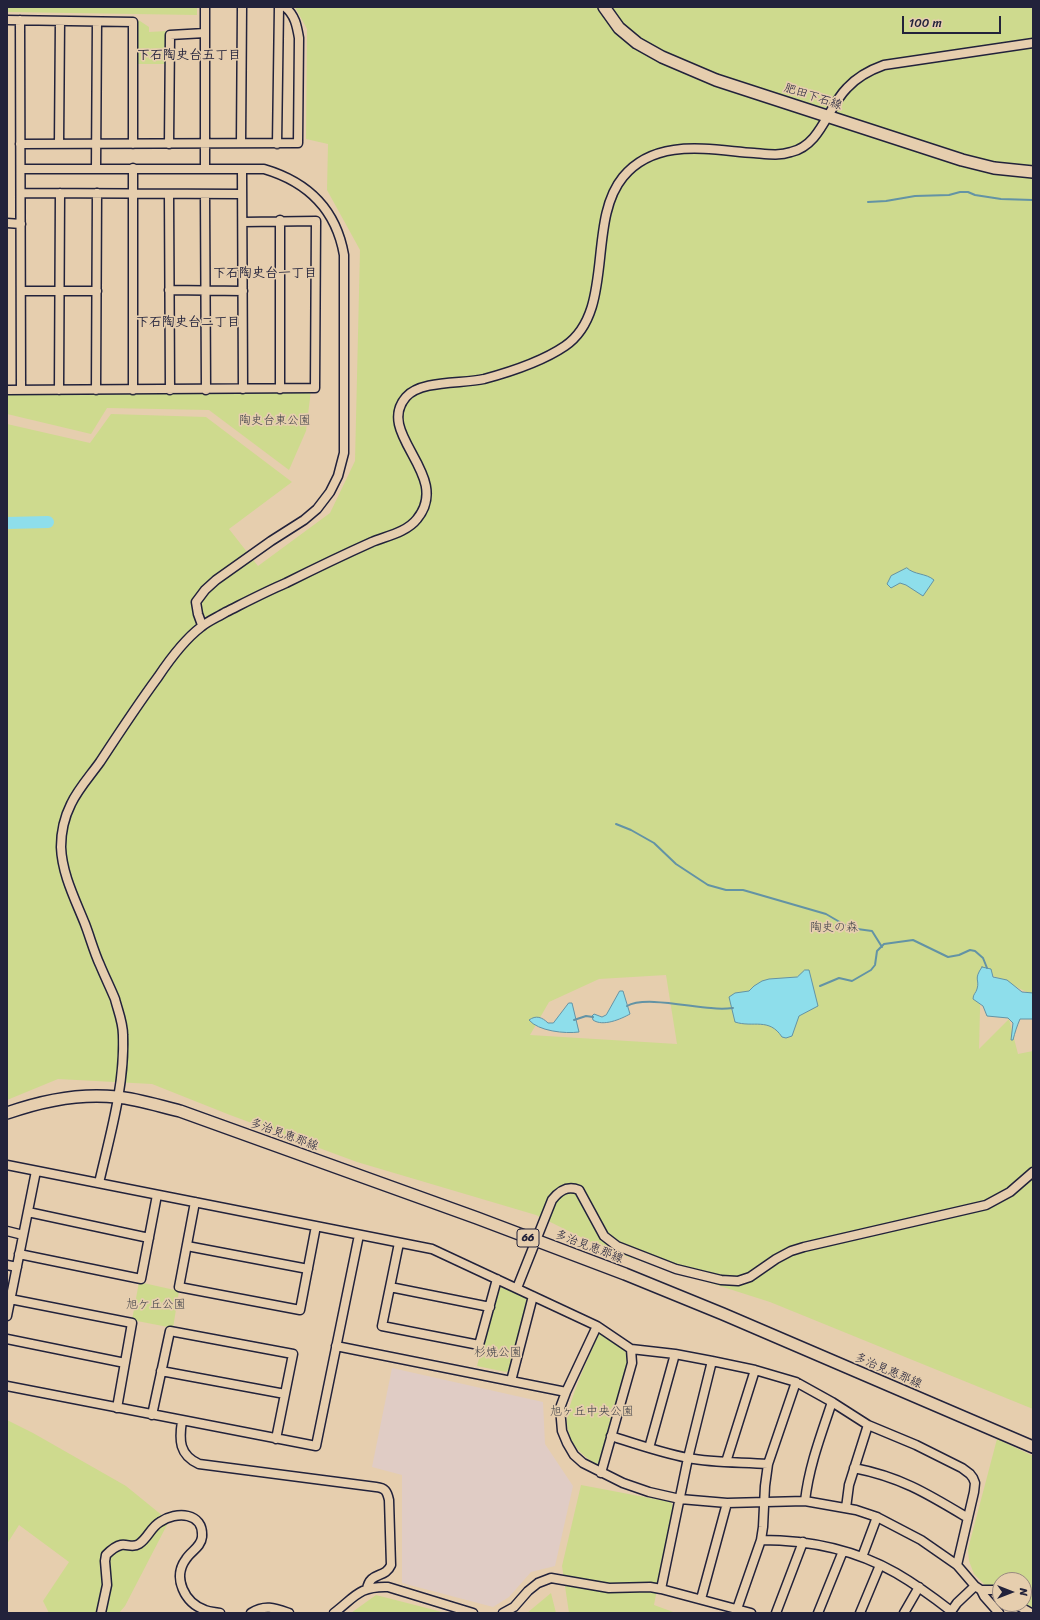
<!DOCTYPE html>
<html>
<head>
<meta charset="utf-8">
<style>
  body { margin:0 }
  #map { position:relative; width:1040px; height:1620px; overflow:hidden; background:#e6ceae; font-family:Sriracha,sans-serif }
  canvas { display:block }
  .frame { position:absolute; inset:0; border:8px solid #22223b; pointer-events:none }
  .north { position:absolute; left:992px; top:1572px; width:40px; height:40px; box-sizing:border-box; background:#e6ceae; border:1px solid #988980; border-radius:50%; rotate:90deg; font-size:11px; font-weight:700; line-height:16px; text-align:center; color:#22223b }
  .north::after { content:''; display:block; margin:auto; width:14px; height:18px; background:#22223b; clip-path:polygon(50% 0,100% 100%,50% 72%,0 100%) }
  .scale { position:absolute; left:902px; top:16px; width:99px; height:18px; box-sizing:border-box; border:2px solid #22223b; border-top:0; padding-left:5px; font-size:12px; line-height:14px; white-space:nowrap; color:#22223b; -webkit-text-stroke:3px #e6ceae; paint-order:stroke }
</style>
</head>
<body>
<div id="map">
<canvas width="1040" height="1620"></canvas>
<div class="frame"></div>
<div class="north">N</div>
<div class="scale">100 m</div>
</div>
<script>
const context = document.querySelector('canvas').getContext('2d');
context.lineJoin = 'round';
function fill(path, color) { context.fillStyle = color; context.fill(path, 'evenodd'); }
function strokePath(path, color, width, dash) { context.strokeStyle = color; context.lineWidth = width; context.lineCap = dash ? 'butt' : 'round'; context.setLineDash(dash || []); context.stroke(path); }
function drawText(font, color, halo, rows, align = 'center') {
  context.font = font + ' Sriracha,"Klee One",sans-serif'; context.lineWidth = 3.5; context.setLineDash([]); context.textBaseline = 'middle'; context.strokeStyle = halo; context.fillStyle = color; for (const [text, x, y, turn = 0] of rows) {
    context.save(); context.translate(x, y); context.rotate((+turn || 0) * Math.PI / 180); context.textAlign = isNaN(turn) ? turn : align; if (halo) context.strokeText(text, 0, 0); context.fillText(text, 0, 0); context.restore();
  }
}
const built = new Path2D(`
  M392 1368 543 1402 545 1444 573 1486 555 1566 531 1572 509 1597 493 1607 402 1583V1475L372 1467Z`);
const green = new Path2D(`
  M7 7H197V15L7 12Z
  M295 7H1033V995L981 970 979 1049 1009 1019 1018 1054 1033 1051V1409L770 1302 607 1250 536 1215 357 1162 230 1115 152 1084 58 1079 7 1100V424L90 443 111 414 206 417 292 482 229 529 258 566 330 513 355 461 360 250 327 190 328 144 306 139 307 29ZM666 975 677 1044 530 1035 549 1002 599 979Z
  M135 20 140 21 149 27V32L167 31V64H135Z
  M311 390 306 431 289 470 209 410 107 408 91 434 7 414V393Z
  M139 1282 179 1291 173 1328 132 1320Z
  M502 1287 528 1299V1302L511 1369 506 1372 477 1366 498 1289Z
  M600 1331C612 1339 628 1346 628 1363L601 1463 597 1464C581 1456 569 1443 567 1424 565 1407 592 1350 600 1331Z
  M7 1420 33 1433 126 1486 169 1521 125 1606 119 1613H49L43 1601 69 1562 19 1525 7 1544Z
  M997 1439 1033 1456V1608L1024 1603V1580H1000V1589L987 1587 974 1574 969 1561 968 1549Z
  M581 1485 671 1502 673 1506 654 1605 676 1613H569L562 1566Z
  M551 1593 556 1613H527Z
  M376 1595 446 1613H351Z`);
const water = new Path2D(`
  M907 568C914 575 926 573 934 580L923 596 906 585 900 583 891 588 887 584 891 576Z
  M982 967 991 969 993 977 1007 980 1022 992 1033 993V1019H1020C1017 1026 1015 1032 1013 1040H1011L1013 1023 1008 1018 987 1016 983 1006 973 999C973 994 976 993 977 989 980 979 973 980 982 967Z
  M805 970H809L818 1006 799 1016 792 1036 786 1038 782 1037C769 1017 753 1028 735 1022L729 997 735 993 749 991 754 986 762 981 769 979 797 977Z
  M620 991H623L630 1014C621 1019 603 1027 593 1020L592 1016 594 1014 602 1017 606 1015Z
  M569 1003H572L579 1032C565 1034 538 1031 529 1020 536 1015 542 1017 548 1023H553Z`);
const stream = new Path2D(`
  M868 202 886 201 915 196 949 195 960 192H968L975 195 1001 199 1033 200
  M616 824 631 830 654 843 676 864 708 885 726 890H743L750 892 826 914 850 928 872 931 882 947
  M820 986 839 978 852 981 871 970 875 965 877 951 884 944 913 940 948 957 959 955 970 950 975 951 983 958 987 968
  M627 1006C644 996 690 1007 711 1008 718 1009 726 1009 733 1008
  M574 1020 586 1016 593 1017`);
const river = new Path2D(`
  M7 523 48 522`);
const minor = new Path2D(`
  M205 7V168
  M7 20 133 22V144
  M20 20 21 390
  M241 143 242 7
  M20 144 298 143 299 38C297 26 295 15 285 7
  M59 144 60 21
  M169 144 170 35 205 33
  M277 144 279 7
  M96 168 97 22
  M133 168V390
  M21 169H264C308 182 336 209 344 255V453L338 476 330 492 317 509 304 520 271 541 216 580 205 590 196 602 198 614 202 625
  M242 169 243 389
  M21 193 242 194
  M169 194 170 390
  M205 194 206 390
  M280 220V389
  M7 223 21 224
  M169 290 243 291
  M21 291H97
  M7 390 315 388 316 221 243 222
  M59 390 60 193
  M96 390 97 193
  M7 1165 432 1249 597 1326 631 1349 675 1354 712 1361 755 1370 796 1382 832 1402 868 1425 916 1445 962 1468 970 1474 973 1478 975 1483 974 1492 957 1565
  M99 1183C110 1135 125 1085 123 1035 123 1022 118 1011 115 999 110 987 105 977 100 965 94 952 90 937 85 924 75 899 62 874 61 847 61 832 64 818 71 804 78 789 90 776 100 762 119 733 138 704 158 677 170 659 184 640 201 627 208 621 218 617 226 612 246 602 265 592 286 583 314 569 343 555 372 542 387 536 407 532 417 519 453 475 374 434 406 397 421 380 462 384 484 379 510 372 543 361 565 346 616 311 586 222 623 177 656 137 710 150 754 153 767 154 779 156 791 152 821 145 827 108 847 88 857 77 870 70 884 65L1033 43
  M195 1202 179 1287 300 1310 316 1226
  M28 1212 149 1238
  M7 1231 23 1235
  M399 1243 382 1326 479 1345 497 1279
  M187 1246 308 1269
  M19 1254 141 1279 157 1195
  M7 1265 17 1267
  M390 1287 490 1307
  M517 1288 552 1200C559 1191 567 1185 579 1190L604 1236 617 1246 676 1269 721 1280 738 1281 750 1277 776 1259 791 1251 804 1247 986 1205 1010 1192 1033 1172
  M10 1299 132 1323 117 1408
  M7 1316 36 1171
  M597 1326 566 1392 560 1408 562 1431 567 1443 574 1455 583 1463 623 1483 649 1492 680 1499 727 1503 805 1501 856 1510 877 1517 921 1540 957 1565 975 1586 981 1590H995L1000 1594
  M7 1339 125 1363
  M336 1346 566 1392
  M161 1371 285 1394
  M511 1381 533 1296
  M7 1386 316 1446 359 1235
  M152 1415 170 1331 293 1354 276 1439
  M182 1421C179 1440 179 1455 199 1464L376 1487C385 1488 387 1491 389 1500L391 1565C385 1579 370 1571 367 1589
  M611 1436C636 1444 662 1453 688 1458 714 1463 742 1462 768 1464
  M649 1448 675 1354
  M726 1462 755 1370
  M854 1468C901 1477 928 1494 968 1518
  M601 1473 632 1363 631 1349
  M805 1501C809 1466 821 1435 832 1402
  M846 1508 849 1485 868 1425
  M761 1540C808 1540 854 1549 896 1573 915 1584 933 1597 951 1611
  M862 1557 877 1517
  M661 1589 688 1458 712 1361
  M981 1590 984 1596 999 1613
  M701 1599 727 1503
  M1015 1604 1031 1613
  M737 1609 761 1540 763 1527 765 1486 768 1464 796 1382
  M101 1613 107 1585 105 1561 106 1555C110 1551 116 1546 121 1545 128 1544 133 1548 139 1544 148 1538 151 1527 160 1522 176 1511 204 1512 202 1537 201 1547 191 1551 186 1559 172 1578 185 1603 205 1610 210 1612 216 1612 220 1613
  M251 1613C265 1604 275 1608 289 1613
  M334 1613C355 1597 359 1586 388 1587L473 1613
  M503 1613 514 1607 528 1591 538 1583 551 1578 609 1588 650 1587 661 1589 751 1613
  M776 1613 803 1542
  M818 1613 843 1551
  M860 1613 880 1565
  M904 1613 919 1587
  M950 1613 957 1603 975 1586`);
const major = new Path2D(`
  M604 7 619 28 637 43 662 57 716 80 962 160 994 168 1033 172
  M7 1113C41 1101 81 1093 117 1097 138 1099 159 1106 180 1111L477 1218 625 1274 723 1314 1033 1447`);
const shields = [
  [528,1238,22]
];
const shieldNames = [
  ["66",528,1238]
];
const streetNames = [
  ["肥田下石線",813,97,18],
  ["多治見恵那線",284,1135,20],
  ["多治見恵那線",589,1247,21],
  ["多治見恵那線",888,1371,23]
];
const parkNames = [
  ["陶史台東公園",275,421],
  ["陶史の森",834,928],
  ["旭ケ丘公園",156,1305],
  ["杉焼公園",498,1353],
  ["旭ヶ丘中央公園",592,1412]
];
const neighbourhoodNames = [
  ["下石陶史台五丁目",189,56],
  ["下石陶史台一丁目",265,274],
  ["下石陶史台二丁目",188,323]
];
fill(built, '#e0ccc5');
fill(green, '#ceda8e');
fill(water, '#8edeeb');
strokePath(water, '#6393a5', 1);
strokePath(stream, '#6393a5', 2);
strokePath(river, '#8edeeb', 12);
strokePath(minor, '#22223b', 11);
strokePath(major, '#22223b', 14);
strokePath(minor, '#e6ceae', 8);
strokePath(major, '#e6ceae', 11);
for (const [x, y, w] of shields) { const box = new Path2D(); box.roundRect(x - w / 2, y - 9, w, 18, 3); context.fillStyle = '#e6ceae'; context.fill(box); strokePath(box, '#22223b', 1); }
drawText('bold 11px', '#22223b', null, shieldNames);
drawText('12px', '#22223b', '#e6ceae', streetNames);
drawText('12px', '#3c3e47', '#e6ceae', parkNames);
drawText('bold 13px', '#22223b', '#e6ceae', neighbourhoodNames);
</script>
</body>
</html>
